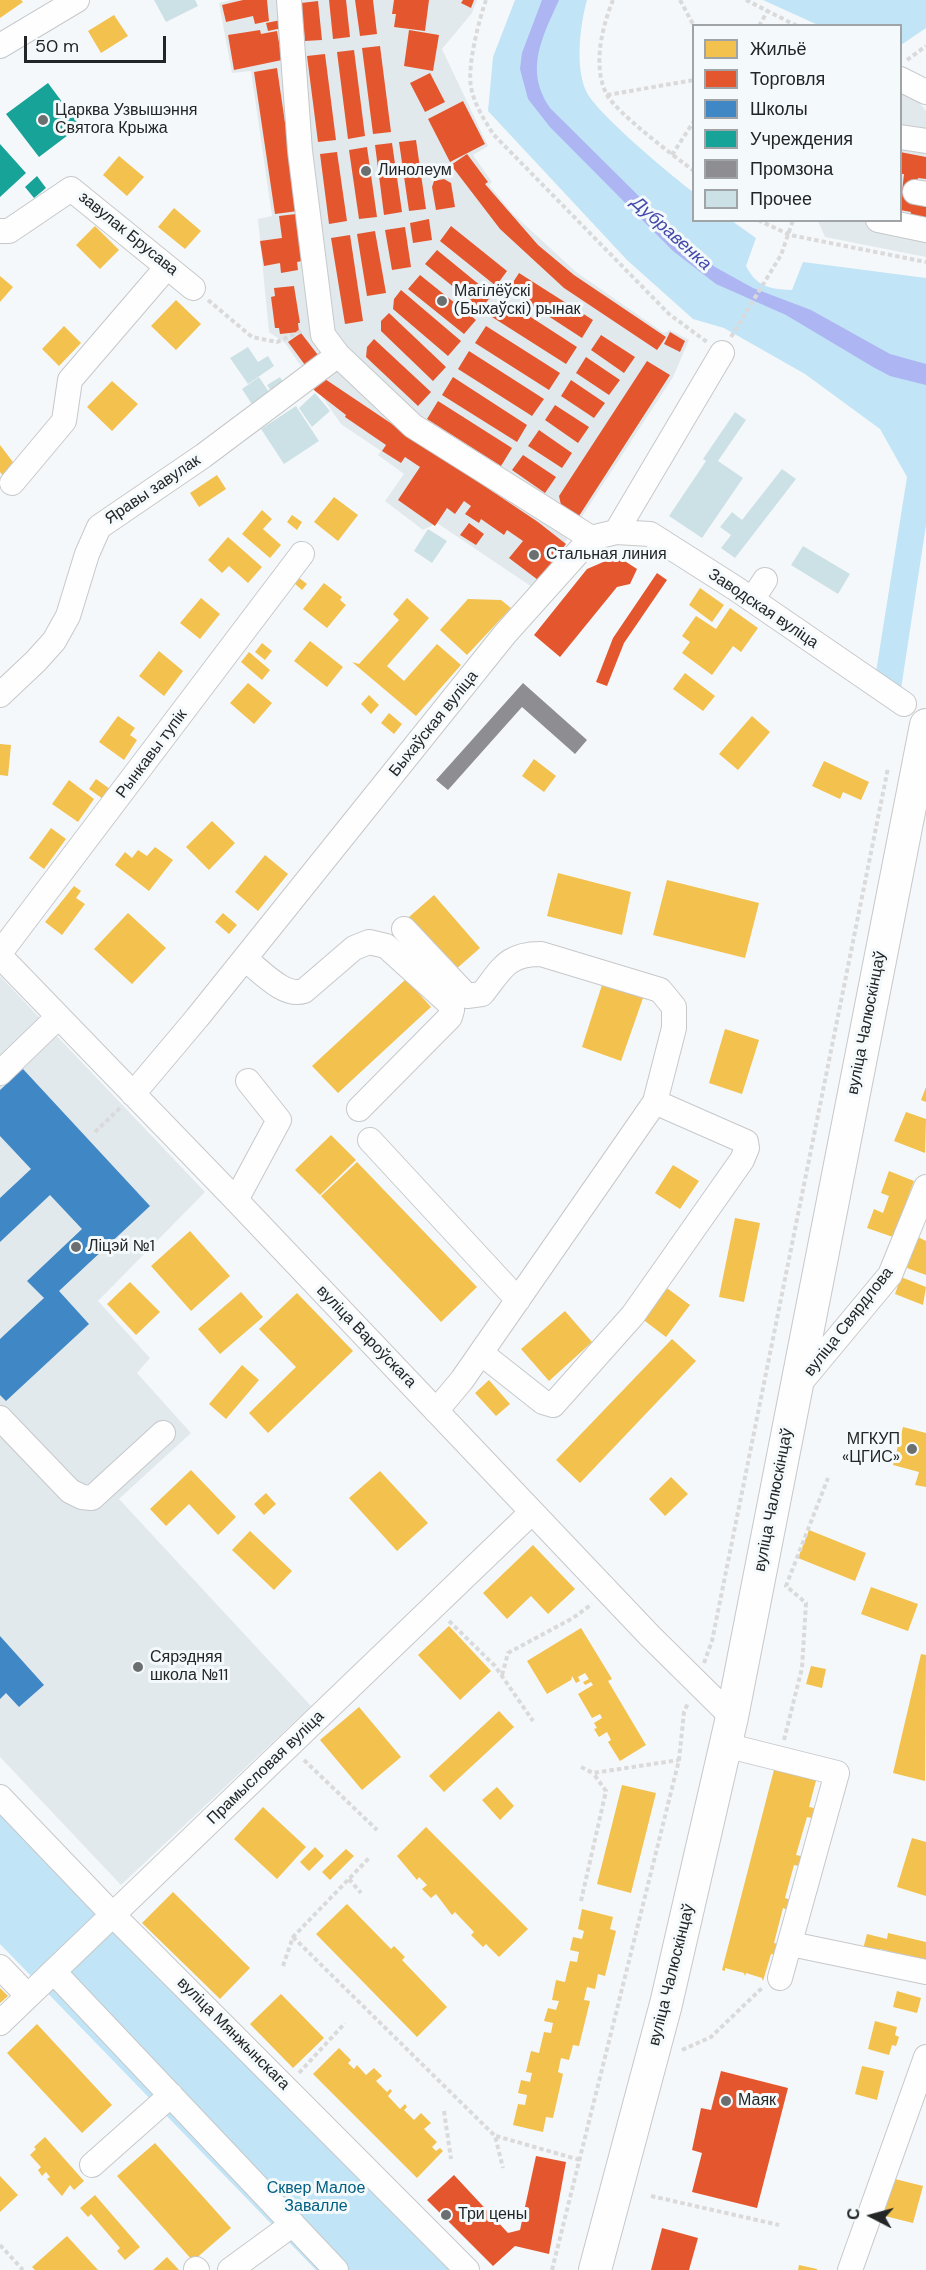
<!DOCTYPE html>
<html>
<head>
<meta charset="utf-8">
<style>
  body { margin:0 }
  #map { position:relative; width:926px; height:2270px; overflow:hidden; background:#f5f8fa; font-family:"DM Sans",sans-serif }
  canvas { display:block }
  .legend { position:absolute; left:692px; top:24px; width:210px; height:198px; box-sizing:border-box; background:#f4f9fb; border:2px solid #a0a4a6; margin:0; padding:8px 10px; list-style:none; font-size:18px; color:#232526 }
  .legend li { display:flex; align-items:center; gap:12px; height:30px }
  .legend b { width:30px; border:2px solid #a0a4a6 }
  .north { position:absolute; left:842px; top:2186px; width:60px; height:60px; -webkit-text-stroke:4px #f4f9fb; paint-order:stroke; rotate:276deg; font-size:16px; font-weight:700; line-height:24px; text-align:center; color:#232526 }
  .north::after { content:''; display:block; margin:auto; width:21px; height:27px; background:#232526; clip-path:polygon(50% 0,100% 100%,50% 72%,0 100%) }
  .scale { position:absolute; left:24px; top:36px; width:142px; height:27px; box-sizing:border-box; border:3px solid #232526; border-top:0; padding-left:8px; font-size:18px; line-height:21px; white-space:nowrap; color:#232526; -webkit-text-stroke:4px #f4f9fb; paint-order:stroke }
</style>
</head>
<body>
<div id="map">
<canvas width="926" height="2270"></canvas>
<ul class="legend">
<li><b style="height:16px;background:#f2c14e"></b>Жильё</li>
<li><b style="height:16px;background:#e4572e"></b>Торговля</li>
<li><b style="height:16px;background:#3f88c5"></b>Школы</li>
<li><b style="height:16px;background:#17a398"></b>Учреждения</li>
<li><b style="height:16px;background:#8d8d92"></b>Промзона</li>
<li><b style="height:16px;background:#cce1e6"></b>Прочее</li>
</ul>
<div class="north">С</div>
<div class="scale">50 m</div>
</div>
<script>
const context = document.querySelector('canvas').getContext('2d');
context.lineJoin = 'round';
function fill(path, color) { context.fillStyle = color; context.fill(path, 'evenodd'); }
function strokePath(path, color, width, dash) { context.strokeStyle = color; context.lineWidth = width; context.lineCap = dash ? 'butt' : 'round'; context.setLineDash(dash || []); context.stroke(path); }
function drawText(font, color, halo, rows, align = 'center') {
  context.font = font + ' "DM Sans",sans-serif'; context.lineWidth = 6; context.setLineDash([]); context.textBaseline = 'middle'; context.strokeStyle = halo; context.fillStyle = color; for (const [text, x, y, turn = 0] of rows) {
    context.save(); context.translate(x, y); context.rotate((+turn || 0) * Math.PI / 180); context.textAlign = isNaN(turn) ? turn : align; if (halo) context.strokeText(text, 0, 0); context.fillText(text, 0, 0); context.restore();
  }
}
const built = new Path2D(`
  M232 0H477L472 13 442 49 488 146 473 155 492 182 489 185 512 213 576 272 664 333 670 330 689 340 673 377 562 547 532 587 437 523 423 530 385 501 404 474 378 455 381 451 341 424 285 343 269 332 258 219 272 216 251 71 232 73 219 3Z
  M901 89 912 93 926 111V257L825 237 818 221 900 220Z
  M0 976 205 1192 98 1301 150 1358 137 1373 191 1433 119 1499 311 1706 121 1885 0 1757Z`);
const green = new Path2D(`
  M515 0H587C580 25 575 66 586 91 597 114 671 175 693 192L694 220 732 221 756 238 746 266C757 287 769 289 792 290L803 262 926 278V525L901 689 876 672 907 477 880 429 805 374 724 328 693 319 627 260 488 111 493 57Z
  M763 0H926V28L901 45 900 26 818 25Z
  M0 1807 456 2270H316L0 1944Z`);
const water = new Path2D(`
  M542 0H559C542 38 524 70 550 108L675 232 715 267 753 288 811 310 890 354 926 364V385L890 376 873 367 786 315 716 284 673 251 550 127 528 99 520 69 522 53Z`);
const homes = new Path2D(`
  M0 0H21L23 2 0 18Z
  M114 15 128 36 101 53 88 31Z
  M119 156 144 177 127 196 103 175Z
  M174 208 201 231 185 249 158 227Z
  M95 226 119 250 100 269 76 245Z
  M0 276 13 287 0 302Z
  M176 300 201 324 176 350 151 326Z
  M64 326 81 343 59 366 42 349Z
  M112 381 138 404 112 431 87 407Z
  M0 445 16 466 3 476 0 472Z
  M217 475 226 489 199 507 190 493Z
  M334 497 358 515 338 541 314 522Z
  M262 510 272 519 263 529 281 545 270 558 242 534Z
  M292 515 302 522 297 530 287 522Z
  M228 537 262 567 248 583 229 566 222 573 208 560Z
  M298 577 307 584 302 590 294 583Z
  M324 583 342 597 340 600 346 605 327 628 303 609Z
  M700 588 724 605 712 622 689 605Z
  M201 598 220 614 200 639 180 623Z
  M407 598 429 618 387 666 404 681 437 644 461 665 416 716 352 662 359 664 399 620 393 614Z
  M468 599 501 600 511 608 467 655 440 630Z
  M730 608 758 628 741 652 733 646 712 675 682 653 690 642 682 636 696 616 716 629Z
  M310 641 343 667 327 687 294 661Z
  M262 643 272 651 265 660 255 652Z
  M159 651 183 671 164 696 139 676Z
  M249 652 270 670 262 680 241 662Z
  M685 673 715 696 703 711 673 689Z
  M248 683 272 703 254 724 230 703Z
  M369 695 379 705 371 714 361 704Z
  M389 713 402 724 394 734 381 723Z
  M118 716 135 728 130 735 137 740 124 760 99 742Z
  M752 716 770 732 738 770 719 754Z
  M0 744 11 745 8 776 0 775Z
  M534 759 556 776 544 792 522 776Z
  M824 761 869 782 861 800 843 792 840 799 812 786Z
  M96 779 110 789 103 799 89 789Z
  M69 780 94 799 78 822 52 804Z
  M212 821 235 843 209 870 186 847Z
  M51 828 66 839 44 869 29 858Z
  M155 847 173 860 149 891 115 865 125 852 132 858 138 850 147 856Z
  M265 855 288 874 258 911 235 892Z
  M558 873 631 892 622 935 547 916Z
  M667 880 759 903 745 958 653 935Z
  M74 886 81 891 76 898 85 904 62 935 45 922Z
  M434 895 480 948 455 970 409 917Z
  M128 913 166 948 132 984 94 949Z
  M223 913 237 925 229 934 215 922Z
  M406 979 431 1007 338 1093 312 1066Z
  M602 985 643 998 621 1061 582 1047Z
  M725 1029 759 1040 742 1094 709 1083Z
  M926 1087V1102L921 1100Z
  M906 1112 926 1119 925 1153 894 1141Z
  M331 1135 356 1160 320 1195 295 1170Z
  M357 1162 477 1287 441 1322 321 1196Z
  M673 1165 699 1181 680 1209 655 1193Z
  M889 1171 914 1181 893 1237 867 1228 874 1209 883 1213 889 1196 881 1193Z
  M735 1218 760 1223 744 1302 719 1297Z
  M190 1231 230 1276 191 1311 151 1266Z
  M918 1237 926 1241V1275L907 1268Z
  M901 1277 926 1287 923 1305 895 1294Z
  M130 1282 160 1312 136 1335 107 1304Z
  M664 1286 690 1305 666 1337 641 1318Z
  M241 1292 263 1317 220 1354 198 1329Z
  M297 1293 353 1351 268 1433 249 1413 296 1367 259 1329Z
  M565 1311 592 1342 549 1381 521 1349Z
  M672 1339 696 1361 580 1483 556 1460Z
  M242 1365 259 1380 226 1419 209 1404Z
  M489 1380 510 1404 496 1416 475 1393Z
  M903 1427 926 1433V1487L915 1485 919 1472 893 1465Z
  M191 1470 236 1517 218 1535 189 1504 166 1526 150 1509Z
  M380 1471 428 1523 397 1551 349 1498Z
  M671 1477 688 1494 665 1516 649 1499Z
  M266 1493 276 1504 264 1515 254 1504Z
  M809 1530 866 1553 855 1581 798 1558Z
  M250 1531 292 1571 274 1590 232 1550Z
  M533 1545 575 1589 548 1614 531 1596 507 1619 483 1593Z
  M871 1587 918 1604 908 1631 861 1614Z
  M449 1626 491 1671 460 1700 418 1655Z
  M581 1628 612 1679 608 1681 646 1745 620 1761 608 1742 611 1740 607 1732 599 1737 594 1729 597 1728 594 1723 602 1718 600 1714 592 1718 578 1694 593 1685 591 1682 585 1685 583 1682 589 1679 585 1673 578 1677 580 1681 576 1683 572 1676 571 1680 547 1694 527 1661Z
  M921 1654 926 1655 925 1781 893 1773Z
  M811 1666 826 1669 822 1688 806 1684Z
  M359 1707 401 1757 362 1790 320 1740Z
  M499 1711 514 1727 444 1792 429 1776Z
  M776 1762 818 1773 809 1807 814 1808 812 1818 807 1817 796 1855 801 1856 799 1866 794 1865 785 1898 791 1900 788 1910 783 1908 774 1943 779 1944 776 1955 771 1954 763 1981 762 1978 746 1973 745 1976 744 1973 725 1968V1971L722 1970Z
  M622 1785 656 1793 631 1893 597 1884Z
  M497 1787 514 1806 500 1820 482 1800Z
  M263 1807 306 1847 277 1879 234 1839Z
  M426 1827 528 1929 499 1957 486 1944 483 1947 471 1935 474 1932 455 1912 452 1915 436 1894 431 1898 422 1889 427 1885 419 1877 417 1880 397 1856Z
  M912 1838 926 1842V1896L897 1887Z
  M315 1847 324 1856 309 1871 300 1862Z
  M346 1849 354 1856 330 1880 322 1872Z
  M173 1892 250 1968 220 1999 142 1923Z
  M347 1904 391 1949 394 1946 405 1957 402 1960 447 2007 417 2037 316 1934Z
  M582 1909 613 1917 610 1929 616 1931 605 1976 598 1974 595 1989 587 1987 584 2000 590 2001 579 2046 573 2045 569 2060 561 2058 558 2072 563 2074 553 2118 546 2117 543 2132 513 2125 518 2104 525 2105 527 2095 518 2093 521 2080 530 2082 532 2073 526 2072 531 2051 539 2053 544 2032 551 2033 553 2023 544 2021 548 2008 556 2010 559 2001 552 2000 556 1980 565 1982 570 1961 577 1962 579 1952 570 1950 573 1937 582 1939 584 1931 578 1929Z
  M888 1933 926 1942V1961L880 1949 879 1953 863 1949 867 1934 887 1939Z
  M0 1988 8 1996 0 2003Z
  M897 1991 921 1998 917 2013 893 2007Z
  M281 1994 324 2038 293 2068 250 2024Z
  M875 2021 897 2027 895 2035 899 2037 896 2046 892 2045 889 2055 868 2049Z
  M37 2024 112 2105 82 2133 7 2053Z
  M339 2048 351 2060 348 2063 354 2069 357 2065 366 2075 374 2068 382 2076 376 2081 387 2092 390 2089 392 2091 388 2096 400 2109 405 2104 407 2107 404 2110 414 2120 421 2113 431 2123 424 2129 437 2142 432 2147 436 2151 440 2148 443 2151 417 2178 313 2074Z
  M862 2066 884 2071 877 2100 855 2094Z
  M45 2137 84 2181 74 2190 70 2185 62 2196 47 2179 50 2177 46 2172 42 2176 38 2170 41 2167 30 2155 36 2149 34 2147Z
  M155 2143 231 2228 193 2261 117 2176Z
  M0 2176 18 2195 0 2212Z
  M891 2178 923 2186 913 2223 881 2215Z
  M95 2195 140 2247 125 2260 117 2251 120 2248 91 2214 88 2217 80 2208Z
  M67 2236 98 2270H35L32 2267Z
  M167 2257 179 2270H153Z
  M799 2265 817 2269V2270H798Z`);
const shops = new Path2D(`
  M243 0H267L269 21 255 24 253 16 226 22 222 5Z
  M329 0H346L350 37 333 39Z
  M355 0H373L377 34 360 36Z
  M394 0H429L425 31 394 27 396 14H392Z
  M463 0H474L471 8 461 3Z
  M318 1 322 40 305 41 301 3Z
  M281 20 282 28 268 31 266 23Z
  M260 30 261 34 277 31 282 60 234 70 228 35Z
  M409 30 439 35 433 71 404 66Z
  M380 46 391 132 373 134 362 48Z
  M354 50 365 136 348 139 337 52Z
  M325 54 336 140 318 142 307 56Z
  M277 68 298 211 275 214 254 72Z
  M430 73 445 102 425 112 410 83Z
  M463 101 485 144 450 162 428 119Z
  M416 140 426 209 409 211 399 142Z
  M392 143 402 212 384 215 375 145Z
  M367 147 377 217 359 219 349 150Z
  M337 152 347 221 329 224 320 154Z
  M900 152 926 157V179L918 178 914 199 926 202V220L910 216 911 212 900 210 904 174H900Z
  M467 154 488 182 485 184 538 245 574 275 666 337 657 350 564 288 500 229 451 165Z
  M444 179 451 183 455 207 436 210 432 187 434 181Z
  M296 214 302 261 297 262 298 270 281 273 280 263 264 266 260 241 282 238 279 216Z
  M429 219 432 240 413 243 410 223Z
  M451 226 507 271 496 286 440 241Z
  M405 227 411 267 392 270 385 230Z
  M375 231 386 293 367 296 357 234Z
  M350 235 363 321 345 324 331 238Z
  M437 250 492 295 481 309 425 264Z
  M519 273 593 320 582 338 508 290Z
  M420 275 476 320 464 334 408 289Z
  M294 286 300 323H298L299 332 280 334 279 328H275L271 297 275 296 274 288Z
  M401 290 461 341 448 356 393 309 394 299Z
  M503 299 577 347 566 364 492 317Z
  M389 313 446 367 433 381 381 331V321Z
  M486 326 560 373 549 390 475 343Z
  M670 332 685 341 680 352 664 344Z
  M301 333 321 359 308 369 288 342Z
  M601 335 635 357 624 373 591 350Z
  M374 339 431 392 418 406 366 357 367 347Z
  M469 351 544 399 532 416 458 369Z
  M586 357 620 380 609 395 576 373Z
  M647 361 670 375 579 516 561 505 559 496Z
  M322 377 538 522 566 544 538 580 509 558 523 541 507 530 504 535 481 519 479 523 465 514 471 506 464 501 455 514 447 508 435 526 398 500 420 467 405 457 401 463 382 451 386 445 345 417 346 415 315 391 310 385Z
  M453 377 527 425 517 442 442 395Z
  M571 380 605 403 594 418 561 396Z
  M438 401 512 448 501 466 427 419Z
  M555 405 589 427 578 443 545 420Z
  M539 430 572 453 562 468 528 446Z
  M523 455 556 477 545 493 512 470Z
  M469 523 484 534 476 545 460 535Z
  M617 556 637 569 630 584 617 587 560 657 534 635 587 569Z
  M657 573 667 580 624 643 607 686 596 682 613 638Z
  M721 2071 788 2088 757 2208 692 2192 702 2153 692 2150 701 2108 711 2110Z
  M536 2156 566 2162 549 2254 515 2246 493 2266 427 2200 454 2175 508 2233 520 2230Z
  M662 2228 698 2238 689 2270H651Z`);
const schools = new Path2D(`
  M23 1069 150 1206 59 1291 89 1324 6 1401 0 1395V1339L44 1298 27 1281 82 1229 50 1195 0 1242V1198L31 1169 0 1136V1090Z
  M0 1636 44 1685 19 1707 6 1693 0 1699Z`);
const public = new Path2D(`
  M48 83 80 126 39 157 6 114Z
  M0 144 26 173 0 197Z
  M37 176 46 188 34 198 25 187Z`);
const industry = new Path2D(`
  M523 683 587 740 575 754 522 707 448 790 436 780Z`);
const building = new Path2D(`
  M154 0H195L198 6 166 22Z
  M248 347 258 362 268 356 274 366 248 384 230 358Z
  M259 377 273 398 255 409 242 389Z
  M280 377 287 388 275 397 267 385Z
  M315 393 330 411 312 427 299 408Z
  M296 406 319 441 284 464 261 429Z
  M735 412 746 420 718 461 743 478 702 538 669 516 706 461 703 459Z
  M782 469 796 479 735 558 721 548 731 535 720 527 732 512 742 520Z
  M428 529 447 541 432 563 414 551Z
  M803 546 850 574 838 594 791 565Z`);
const path = new Path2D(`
  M486 0C479 20 467 66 471 87 474 104 484 119 493 134L669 314 707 342
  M613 0C602 27 592 67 607 95 618 114 674 156 694 171
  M680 0 694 26
  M746 0 797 26
  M759 26 768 10
  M907 60 926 46
  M607 95 694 80
  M672 155 694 121
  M758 220 790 235 926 262
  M208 300 252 337 277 342 304 330
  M731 337 781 255 793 220
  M95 1132 121 1107
  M449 1621 495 1666 533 1721
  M704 1663 712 1641 888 768
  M502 1675 508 1653 573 1618 592 1604
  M784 1740 802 1668 806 1603 786 1586 828 1478
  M304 1760 377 1830
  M581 1767 593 1773 679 1760
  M349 1879 361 1893
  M581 1901 606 1791 593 1773
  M293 1937 495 2136 503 2168
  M283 1966 293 1937 370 1857
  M682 2050 711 2037 763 1987
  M299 2073 345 2023
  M444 2111 451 2159
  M496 2136 580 2160
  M651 2196 779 2225
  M0 2245 23 2270
  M552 2270 679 1760 684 1712 688 1703`);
const minor = new Path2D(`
  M289 0 300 151 323 335 338 355 413 426 591 538
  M0 46 77 0
  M900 79 926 92
  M900 137 926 141
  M915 192 926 194
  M878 220 926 230
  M0 231H9L71 189 193 288
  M12 483 64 421 70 380 167 267
  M616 532 722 353
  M752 600 765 580
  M0 695 36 661 54 641 68 616 87 554 99 527 203 456 338 355
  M404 929 467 996 482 994C502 969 506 954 541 954L660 990 674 1007V1028L655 1102 462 1380 436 1411
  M0 953 302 554
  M0 956 236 1200 650 1636 732 1717
  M245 959C260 970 284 998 304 991L354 948 369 942 386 946 449 1003 452 1010 450 1017 359 1109
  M0 1073 58 1017
  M133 1094 197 1018 505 634 591 538 616 532 650 534 735 588 904 704
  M370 1140 518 1300
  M236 1200 279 1120 248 1081
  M481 1353 543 1402 553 1405 633 1315 742 1160 747 1148 746 1142 655 1102
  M796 1388 890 1275 926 1187
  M0 1418 70 1491 82 1497 92 1498 163 1433
  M725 1745 837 1773 780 1978
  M0 1797 113 1915 467 2270
  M791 1944 926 1972
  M0 1967 28 1996
  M54 1972 336 2270
  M0 2023 531 1513
  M92 2165 171 2095
  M196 2269 197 2270
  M230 2270 293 2224
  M850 2270 926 2057`);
const major = new Path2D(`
  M595 2270 666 2004 732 1717 926 725`);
const markers = [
  [43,120,6,"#6c6f70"],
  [366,171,6,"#6c6f70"],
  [442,301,6,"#6c6f70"],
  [534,555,6,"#6c6f70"],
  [76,1247,6,"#6c6f70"],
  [912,1449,6,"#6c6f70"],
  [138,1667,6,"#6c6f70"],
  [726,2101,6,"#6c6f70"],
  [446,2215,6,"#6c6f70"]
];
const poiNames = [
  ["Царква Узвышэння",55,111],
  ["Святога Крыжа",55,129],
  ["Линолеум",378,171],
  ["Магілёўскі",454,292],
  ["(Быхаўскі) рынак",454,310],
  ["Стальная линия",546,555],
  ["Ліцэй №1",88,1247],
  ["МГКУП",900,1440,"right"],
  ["«ЦГИС»",900,1458,"right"],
  ["Сярэдняя",150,1658],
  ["школа №11",150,1676],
  ["Маяк",738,2101],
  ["Три цены",458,2215]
];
const streetNames = [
  ["завулак Брусава",128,234,39],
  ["Яравы завулак",153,490,-34],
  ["Заводская вуліца",763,609,34],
  ["Быхаўская вуліца",434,724,-51],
  ["Рынкавы тупік",152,754,-53],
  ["вуліца Чалюскінцаў",867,1023,-79],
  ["вуліца Свярдлова",849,1322,-52],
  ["вуліца Вароўскага",366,1337,46],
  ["вуліца Чалюскінцаў",774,1500,-79],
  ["Прамысловая вуліца",266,1768,-44],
  ["вуліца Чалюскінцаў",672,1975,-76],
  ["вуліца Мянжынскага",233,2034,45]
];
const parkNames = [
  ["Сквер Малое",316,2189],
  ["Завалле",316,2207]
];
const waterNames = [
  ["Дубравенка",671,234,42]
];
fill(built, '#e1e9ed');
fill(green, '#c1e4f6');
fill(water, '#adb6f2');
fill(homes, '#f2c14e');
fill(shops, '#e4572e');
fill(schools, '#3f88c5');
fill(public, '#17a398');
fill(industry, '#8d8d92');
fill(building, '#cce1e6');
strokePath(minor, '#c6c8ca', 26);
strokePath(major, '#c6c8ca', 34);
strokePath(path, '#dadadb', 4, [4.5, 3]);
strokePath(minor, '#fefefe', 24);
strokePath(major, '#fefefe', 32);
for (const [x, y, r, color] of markers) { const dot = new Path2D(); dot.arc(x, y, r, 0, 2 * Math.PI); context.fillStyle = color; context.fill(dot); strokePath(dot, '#f4f9fb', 2); }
drawText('16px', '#232526', '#f4f9fb', poiNames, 'left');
drawText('16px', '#232526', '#f4f9fb', streetNames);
drawText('16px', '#005e81', '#f4f9fb', parkNames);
drawText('italic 18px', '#4448ab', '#f4f9fb', waterNames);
</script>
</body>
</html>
